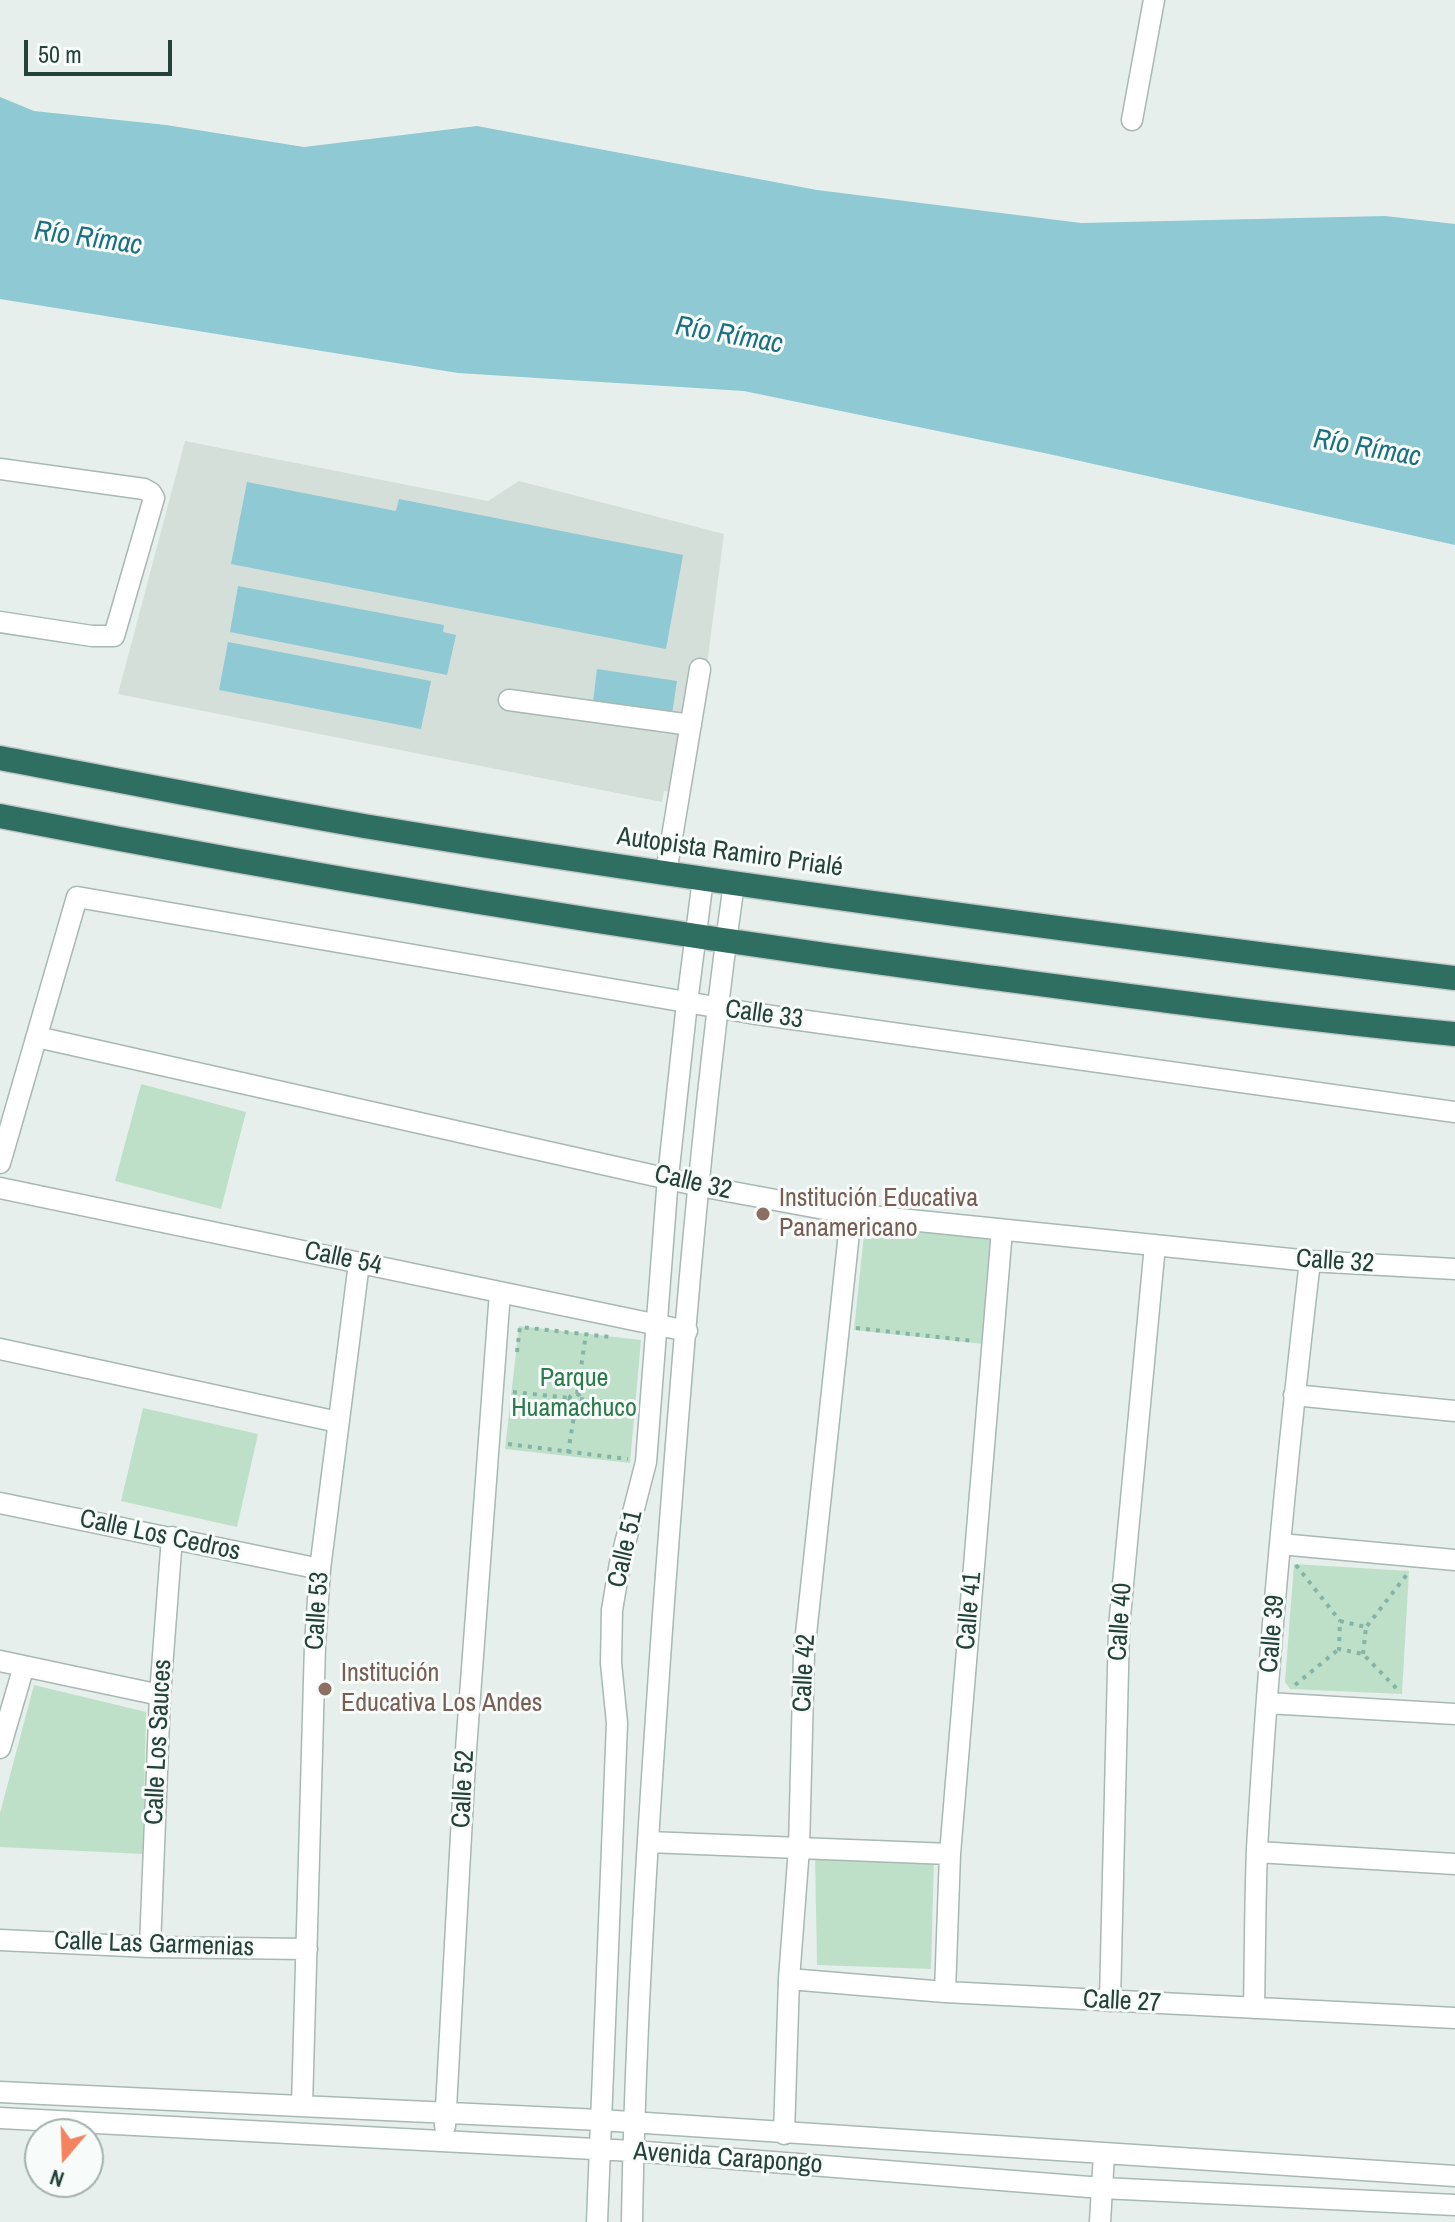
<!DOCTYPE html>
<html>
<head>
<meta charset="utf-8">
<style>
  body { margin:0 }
  #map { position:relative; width:1455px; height:2222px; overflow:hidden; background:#e6efeb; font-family:"Archivo Narrow",sans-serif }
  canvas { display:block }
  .north { position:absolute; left:24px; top:2118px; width:80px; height:80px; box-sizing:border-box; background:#f7fbf9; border:2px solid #a3b1ad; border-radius:50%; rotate:199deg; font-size:22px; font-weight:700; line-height:32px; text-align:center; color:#24423a }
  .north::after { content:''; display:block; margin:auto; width:28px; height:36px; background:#f4845f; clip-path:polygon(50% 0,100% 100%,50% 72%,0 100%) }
  .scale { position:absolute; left:24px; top:40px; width:148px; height:36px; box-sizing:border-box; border:4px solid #24423a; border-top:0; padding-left:10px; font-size:24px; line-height:28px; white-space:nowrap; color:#24423a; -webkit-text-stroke:6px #f7fbf9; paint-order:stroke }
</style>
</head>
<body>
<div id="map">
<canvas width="1455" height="2222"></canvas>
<div class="north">N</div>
<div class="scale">50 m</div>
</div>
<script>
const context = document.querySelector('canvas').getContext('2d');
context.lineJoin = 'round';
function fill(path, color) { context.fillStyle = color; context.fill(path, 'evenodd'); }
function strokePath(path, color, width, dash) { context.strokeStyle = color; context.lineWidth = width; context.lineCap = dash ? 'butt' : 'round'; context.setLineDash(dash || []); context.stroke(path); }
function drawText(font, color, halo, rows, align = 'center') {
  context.font = font + ' "Archivo Narrow",sans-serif'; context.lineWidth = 6; context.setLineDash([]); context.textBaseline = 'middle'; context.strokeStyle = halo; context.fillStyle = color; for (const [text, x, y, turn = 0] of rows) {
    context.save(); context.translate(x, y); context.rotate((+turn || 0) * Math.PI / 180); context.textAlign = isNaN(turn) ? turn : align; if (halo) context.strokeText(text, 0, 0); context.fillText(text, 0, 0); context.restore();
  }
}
const built = new Path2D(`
  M185 441 488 501 519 481 724 534 690 795 664 791 662 802 118 694Z`);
const green = new Path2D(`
  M141 1084 246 1112 221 1209 115 1181Z
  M865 1225 994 1240 983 1344 854 1330Z
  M519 1326 641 1340 630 1463 505 1449Z
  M143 1408 258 1434 237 1527 121 1501Z
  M1294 1564 1409 1571 1402 1694 1290 1689 1285 1682Z
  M34 1685 146 1712 143 1854 0 1847V1813Z
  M815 1853 934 1859 931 1969 817 1965Z`);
const water = new Path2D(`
  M0 97 34 111 166 125 304 147 477 126 817 190 1081 223 1385 216 1455 224V545L1049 454 744 391 458 373 0 299Z
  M247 482 396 511 399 499 683 555 666 649 231 564Z
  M238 586 444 625 443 632 456 635 447 675 230 632Z
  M228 642 431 681 421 729 219 690Z
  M597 669 677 681 672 714 593 702Z`);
const path = new Path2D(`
  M856 1328 974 1341
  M517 1352 520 1327 610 1337
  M513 1392 570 1398
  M569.5 1399a5.5 5.5 0 1 1 11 0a5.5 5.5 0 1 1-11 0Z
  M577 1394 586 1334
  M580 1399 631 1405
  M508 1444 628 1459
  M568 1453 576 1404
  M1296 1565 1340 1621
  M1367 1626 1408 1573
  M1363 1654 1366 1627 1340 1621 1339 1649 1363 1654 1400 1692
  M1295 1685 1339 1649`);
const minor = new Path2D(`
  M1132 120 1154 0
  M0 469 144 489 151 493 154 498 114 636H92L0 622
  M509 700 691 725
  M666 873 700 669
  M37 1037 700 1186 851 1214 1310 1261 1455 1269
  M0 1163 77 897 750 1013 1455 1112
  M0 1188 687 1331
  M0 1349 338 1422
  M1294 1395 1455 1411
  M0 1503 320 1569
  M1280 1544 1455 1560
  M0 1661 160 1695
  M1267 1703 1455 1714
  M0 1748 24 1666
  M648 1842 950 1854
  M1257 1852 1455 1864
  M0 1940 150 1947 307 1949
  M150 1947 160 1695 172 1537
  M789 1979 945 1992 1455 2018
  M945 1992 950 1854 1002 1230
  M1110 2001 1119 1627 1155 1245
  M1254 2008C1255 1955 1255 1902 1257 1849 1268 1653 1287 1456 1310 1261
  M0 2092 600 2120 1455 2176
  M302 2106 315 1645 320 1569 359 1263
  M0 2118 633 2151 1102 2188 1455 2205
  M445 2126 465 1763 500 1292
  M784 2134 789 1979 799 1848 804 1653 851 1214
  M597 2222 617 1723 611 1663 612 1610 620 1563 646 1462 668 1177 687 1003 703 879
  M632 2222C635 2020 649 1817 663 1615 681 1371 700 1126 734 883
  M1100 2222 1104 2154`);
const highway = new Path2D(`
  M0 758C121 781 242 805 364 826 726 886 1090 934 1455 978
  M0 816C317 878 636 930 956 973 1122 995 1288 1018 1455 1034`);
const markers = [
  [763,1214,8,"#8d6e63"],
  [325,1689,8,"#8d6e63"]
];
const streetNames = [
  ["Autopista Ramiro Prialé",730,853,8],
  ["Calle 33",764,1015,8],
  ["Calle 32",693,1183,13],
  ["Calle 54",343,1259,12],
  ["Calle 32",1335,1262,4],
  ["Calle Los Cedros",160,1536,12],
  ["Calle 51",626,1549,-77],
  ["Calle 53",318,1611,-86],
  ["Calle 41",970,1611,-85],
  ["Calle 40",1121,1622,-86],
  ["Calle 39",1273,1634,-85],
  ["Calle 42",805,1673,-87],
  ["Calle Los Sauces",159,1742,-87],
  ["Calle 52",464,1789,-87],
  ["Calle Las Garmenias",154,1945,2],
  ["Calle 27",1122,2002,3],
  ["Avenida Carapongo",728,2159,4]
];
const educationNames = [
  ["Institución Educativa",779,1199],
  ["Panamericano",779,1229],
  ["Institución",341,1674],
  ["Educativa Los Andes",341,1704]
];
const parkNames = [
  ["Parque",574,1379],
  ["Huamachuco",574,1409]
];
const waterNames = [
  ["Río Rímac",88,239,8],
  ["Río Rímac",729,336,10],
  ["Río Rímac",1367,449,10]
];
fill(built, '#d4dfda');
fill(green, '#bfe0c8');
fill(water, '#8ec9d4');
strokePath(minor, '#a8b8b2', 23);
strokePath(highway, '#c2cac8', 27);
strokePath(path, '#86b3a5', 4, [4, 6]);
strokePath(minor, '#fff', 20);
strokePath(highway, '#2f6f62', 24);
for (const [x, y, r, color] of markers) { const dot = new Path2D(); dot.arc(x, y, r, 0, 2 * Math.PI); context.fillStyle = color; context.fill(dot); strokePath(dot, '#f7fbf9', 3); }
drawText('26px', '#24423a', '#f7fbf9', streetNames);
drawText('26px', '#785e54', '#f7fbf9', educationNames, 'left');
drawText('26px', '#2d7a4b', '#f7fbf9', parkNames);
drawText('italic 28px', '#1c6f80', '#f7fbf9', waterNames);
</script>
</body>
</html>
